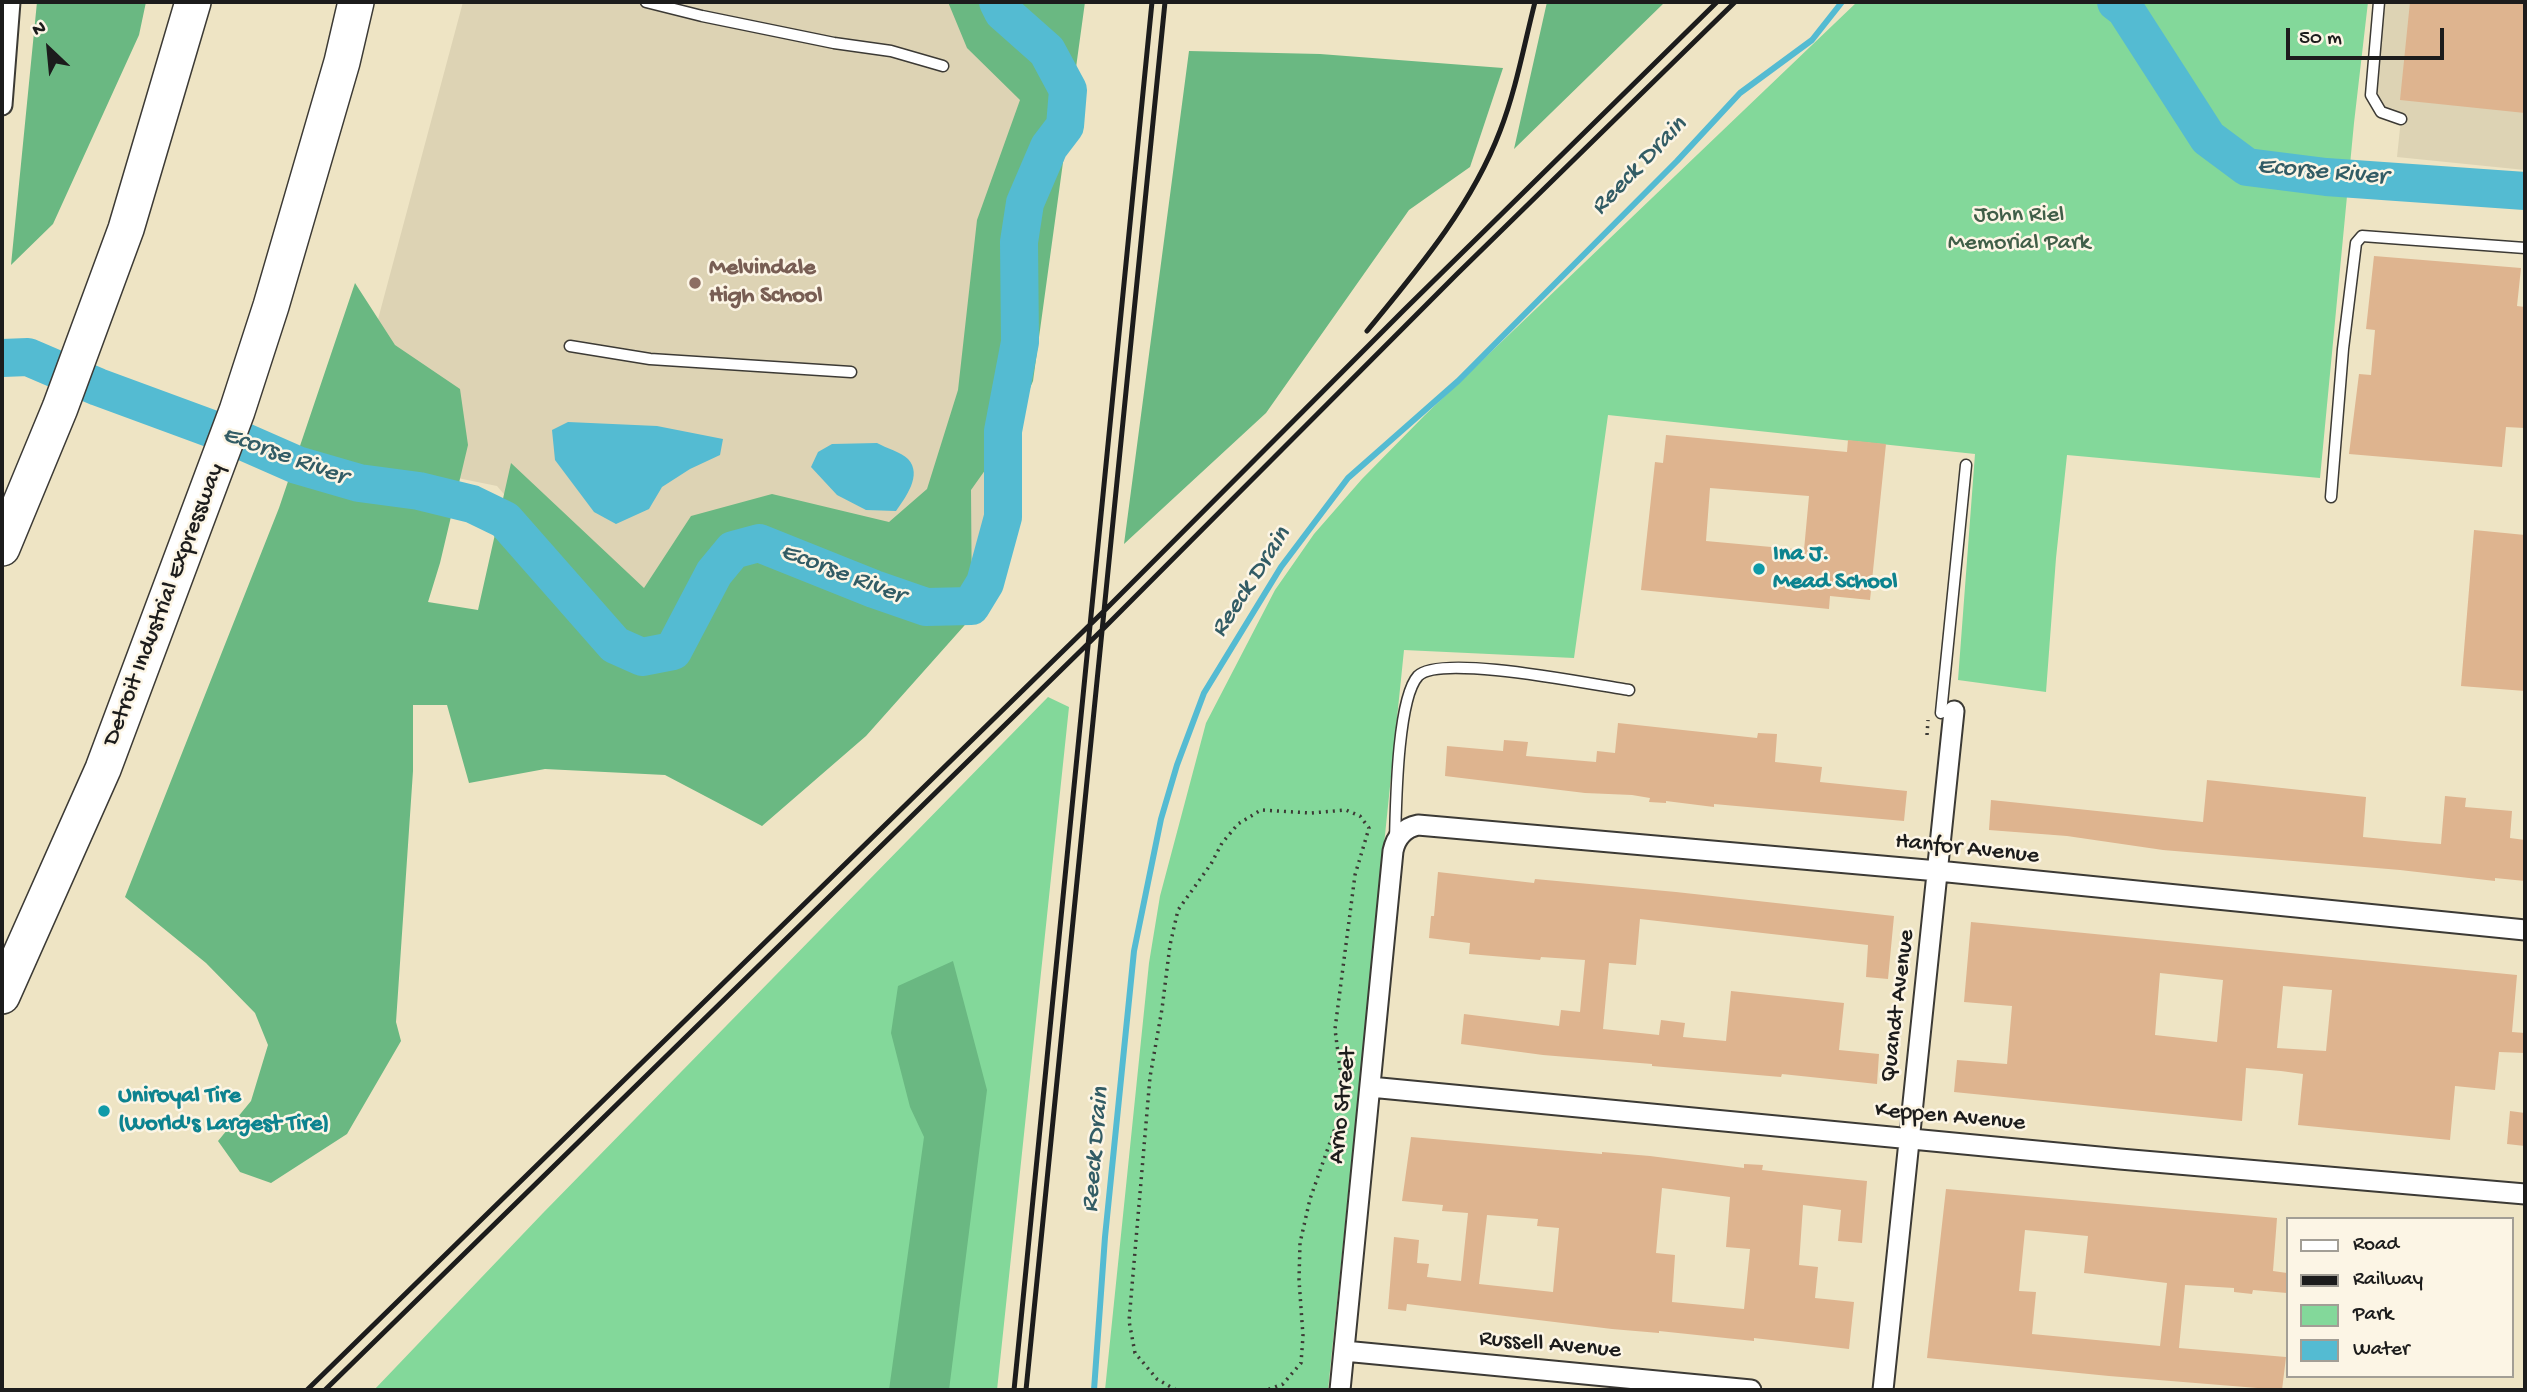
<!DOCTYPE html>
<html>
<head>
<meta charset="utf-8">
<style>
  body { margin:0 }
  #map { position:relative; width:2527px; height:1392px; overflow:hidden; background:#eee4c4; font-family:"Gochi Hand",sans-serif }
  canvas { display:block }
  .frame { position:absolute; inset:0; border:4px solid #1c1c1c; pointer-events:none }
  .legend { position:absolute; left:2286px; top:1217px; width:228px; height:161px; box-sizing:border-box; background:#fcf5e5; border:2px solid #a29e95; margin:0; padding:9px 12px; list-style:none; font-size:21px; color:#1c1c1c }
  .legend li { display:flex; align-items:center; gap:14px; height:35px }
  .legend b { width:35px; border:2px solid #a29e95 }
  .north { position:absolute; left:14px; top:14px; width:70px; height:70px; -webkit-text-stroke:5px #fcf5e5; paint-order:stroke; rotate:334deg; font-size:19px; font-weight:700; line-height:28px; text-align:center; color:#1c1c1c }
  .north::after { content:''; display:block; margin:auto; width:24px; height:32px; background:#1c1c1c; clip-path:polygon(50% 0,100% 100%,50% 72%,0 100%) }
  .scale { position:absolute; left:2286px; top:28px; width:158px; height:32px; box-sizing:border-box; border:4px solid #1c1c1c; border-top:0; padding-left:9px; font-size:21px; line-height:24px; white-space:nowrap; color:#1c1c1c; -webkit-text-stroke:5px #fcf5e5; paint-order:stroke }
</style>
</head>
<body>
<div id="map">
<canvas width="2527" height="1392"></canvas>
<div class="frame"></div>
<ul class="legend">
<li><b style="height:9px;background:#fff"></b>Road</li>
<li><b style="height:9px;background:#1c1c1c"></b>Railway</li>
<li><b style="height:19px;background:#83d89a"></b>Park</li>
<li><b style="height:19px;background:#54bbd2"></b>Water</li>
</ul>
<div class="north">N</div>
<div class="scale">50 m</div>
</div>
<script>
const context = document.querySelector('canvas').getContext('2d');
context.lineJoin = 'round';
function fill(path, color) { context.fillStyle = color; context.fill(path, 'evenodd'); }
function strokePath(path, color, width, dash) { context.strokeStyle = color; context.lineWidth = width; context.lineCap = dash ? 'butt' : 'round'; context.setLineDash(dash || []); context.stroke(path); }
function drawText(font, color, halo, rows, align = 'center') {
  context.font = font + ' "Gochi Hand",sans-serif'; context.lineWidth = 5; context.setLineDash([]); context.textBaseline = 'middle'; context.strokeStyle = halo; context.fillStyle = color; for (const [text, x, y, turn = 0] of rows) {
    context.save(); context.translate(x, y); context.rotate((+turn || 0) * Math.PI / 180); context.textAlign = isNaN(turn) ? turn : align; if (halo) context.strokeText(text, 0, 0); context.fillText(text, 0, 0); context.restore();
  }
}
const built = new Path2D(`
  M463 2H973L1041 95 983 426 989 514 962 587 605 612 497 486 408 468 362 379Z
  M2379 2H2525V170L2397 157 2401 119 2381 112 2371 95Z`);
const green = new Path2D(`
  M1857 2H2368L2354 123 2320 478 2067 455 2056 558 2046 692 1958 680 1975 454 1608 415 1574 658 1404 650 1328 1390H1105L1149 963 1160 896 1206 723 1275 590 1314 534 1362 479 1425 415Z
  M1048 697 1069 707 997 1390H374L543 1213Z`);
const forest = new Path2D(`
  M37 2H146L139 35 53 224 11 265Z
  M948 2H1085L1033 381 1010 435 971 490 972 617 866 736 762 826 665 775 545 769 469 783 447 705H413V771L396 1022 401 1041 347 1134 271 1183 240 1172 218 1141 251 1101 268 1045 255 1013 206 963 125 897 279 508 355 283 395 345 460 389 468 445 440 563 428 602 478 610 511 463 644 588 691 516 772 494 889 522 927 489 958 390 977 220 1020 100 967 48Z
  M1547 2H1665L1514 149Z
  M1189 51 1320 54 1503 68 1470 167 1409 210 1266 413 1124 544Z
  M953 961 987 1090 949 1390H889L924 1137 910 1107 891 1033 898 986Z`);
const water = new Path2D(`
  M568 422 657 426 723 439 720 455 690 469 662 487 649 509 616 524 594 512 555 460 552 430Z
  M877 443C886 448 901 452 908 459 923 475 905 498 896 511L866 510 837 495 811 467 818 452 832 444Z`);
const stream = new Path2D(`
  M1094 1390 1105 1237 1134 951 1161 819 1177 765 1204 693 1281 567 1348 478 1458 381 1677 161 1740 93 1812 40 1842 2`);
const river = new Path2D(`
  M2116 2 2125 9 2208 138 2247 167 2326 177 2525 191
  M2 358 28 357 98 387 231 436 297 465 359 483 419 491 472 504 505 520 615 645 642 657 673 651 714 573 733 550 759 543 874 589 926 607 971 606 985 583 1003 517V431L1020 342 1019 242 1025 203 1049 147 1065 126 1068 90 1047 51 1003 12 998 2`);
const building = new Path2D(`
  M2410 2H2525V113L2400 100Z
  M2374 256 2521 268 2517 306 2525 307V428L2506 427 2502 467 2349 454 2359 374 2371 375 2375 330 2366 329Z
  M1666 435 1847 452 1848 440 1886 444 1870 600 1830 596 1829 609 1641 590 1655 462 1663 463ZM1710 488 1809 496 1804 550 1706 541Z
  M2474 530 2525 535V691L2461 686Z
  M1618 723 1757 738 1758 733 1777 734 1775 762 1822 767 1820 782 1907 791 1904 821 1714 804V807L1666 801V803L1649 802 1650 798 1632 795 1585 793 1445 776 1447 746 1503 751 1504 740 1528 742 1526 756 1596 762 1597 751 1615 753Z
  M2207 780 2366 797 2363 837 2415 842 2441 844 2445 796 2466 798 2465 807 2512 811 2510 838 2525 840V881L2495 878V881L2400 870 2163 850 2067 836 1989 830 1991 800 2203 822Z
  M1438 872 1534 883 1535 879 1676 892 1894 916 1888 979 1866 977 1868 945 1640 919 1636 965 1609 963 1603 1029 1659 1035 1661 1020 1685 1023 1683 1037 1726 1041 1731 991 1844 1003 1839 1050 1879 1054 1877 1084 1782 1074 1781 1077 1652 1066V1064L1543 1055 1461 1044 1464 1014 1559 1026 1561 1010 1580 1012 1585 960 1541 957 1540 960 1469 954 1470 943 1429 938 1431 916H1434Z
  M1971 922 2517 975 2512 1032 2525 1033V1053L2499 1052 2495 1090 2455 1086 2450 1140 2298 1125 2303 1074 2281 1071 2246 1068 2242 1121 1954 1092 1957 1060 2007 1064 2012 1006 1964 1002ZM2160 973 2223 980 2217 1042 2155 1035ZM2283 986 2332 990 2326 1051 2277 1048Z
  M2510 1111 2525 1113V1146L2507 1144Z
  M1411 1137 1602 1154V1152L1650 1156 1744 1168V1164L1763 1165 1762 1170 1779 1172 1867 1181 1862 1243 1838 1241 1841 1210 1803 1205 1799 1265 1818 1267 1815 1298 1854 1302 1849 1349 1754 1338V1341L1659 1331V1333L1612 1329 1407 1304 1406 1311 1388 1309 1394 1237 1419 1240 1417 1263 1429 1264 1427 1277 1461 1281 1468 1213 1442 1211 1443 1205 1402 1201ZM1662 1188 1730 1197 1726 1247 1750 1249 1744 1309 1672 1302 1675 1255 1656 1253ZM1487 1215 1538 1219 1537 1226 1559 1228 1553 1292 1479 1284Z
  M1946 1189 2277 1218 2273 1271 2287 1273V1293L2253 1290 2252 1294 2234 1292V1288L2185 1285 2179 1348 2286 1357 2282 1390 2109 1376 1927 1358ZM2025 1230 2088 1236 2084 1273 2167 1283 2160 1346 2032 1334 2036 1292 2019 1291Z`);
const path = new Path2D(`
  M1927 735 1928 720
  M1176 1390 1157 1379 1135 1353 1129 1321 1150 1077 1162 1009 1170 945 1178 910 1211 864 1222 843 1238 824 1261 810 1311 813 1346 810 1360 816 1369 828 1355 875 1335 1029 1343 1093 1339 1117 1310 1199 1300 1243 1299 1280 1303 1336 1301 1363 1283 1384 1267 1390`);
const lane = new Path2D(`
  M646 2 702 16 834 43 891 51 943 66
  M2379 2 2371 95 2381 112 2401 119
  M570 346 650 359 851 372
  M2331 497 2343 349 2356 243 2362 236 2525 248
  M1941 713 1966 465
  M1395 840C1396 806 1397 699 1418 676 1440 653 1594 685 1629 690`);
const street = new Path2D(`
  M2 105 10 2
  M1370 1087 2120 1159 2525 1194
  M1344 1351 1751 1390
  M1340 1390 1393 851C1396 837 1404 828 1418 825L1938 871 2525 930
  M1883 1390 1954 711`);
const highway = new Path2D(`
  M2 548 60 408 126 229 193 2
  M2 996 103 769 237 411 271 306 342 62 356 2`);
const rail = new Path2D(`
  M1367 331C1418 269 1471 207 1500 131 1516 90 1524 45 1535 2
  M307 1390 1104 611 1404 310 1717 2
  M325 1390 1102 630 1457 274 1735 2
  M1014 1390 1152 2
  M1026 1390 1165 2`);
const markers = [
  [695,283,7,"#8d6e63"],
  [1759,569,7,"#0f9aa8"],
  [104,1111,7,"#0f9aa8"]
];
const parkNames = [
  ["John Riel",2019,216],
  ["Memorial Park",2019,244]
];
const educationNames = [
  ["Melvindale",709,269],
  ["High School",709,297]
];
const cultureNames = [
  ["Ina J.",1773,555],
  ["Mead School",1773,583],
  ["Uniroyal Tire",118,1097],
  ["(World's Largest Tire)",118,1125]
];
const streetNames = [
  ["Detroit Industrial Expressway",165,605,-69],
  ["Hanfor Avenue",1967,850,6],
  ["Quandt Avenue",1899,1006,-83],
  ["Arno Street",1344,1106,-84],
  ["Keppen Avenue",1950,1118,5],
  ["Russell Avenue",1550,1346,5]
];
const waterNames = [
  ["Reeck Drain",1640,167,-46],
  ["Ecorse River",2322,173,5],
  ["Ecorse River",284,457,20],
  ["Ecorse River",842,575,21],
  ["Reeck Drain",1252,583,-57],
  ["Reeck Drain",1097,1150,-85]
];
fill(built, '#ddd3b4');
fill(green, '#83d89a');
fill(forest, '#6ab882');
fill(water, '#54bbd2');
strokePath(stream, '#54bbd2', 6);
strokePath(river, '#54bbd2', 38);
fill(building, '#deb48f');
strokePath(lane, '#3c3a35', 13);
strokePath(street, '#3c3a35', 23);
strokePath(highway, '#3c3a35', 38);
strokePath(path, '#3c3a35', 3.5, [2, 5]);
strokePath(lane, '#fff', 10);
strokePath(street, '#fff', 19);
strokePath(highway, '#fff', 35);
strokePath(rail, '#1c1c1c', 5);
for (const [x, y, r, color] of markers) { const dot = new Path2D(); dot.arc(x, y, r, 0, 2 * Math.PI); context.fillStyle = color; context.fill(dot); strokePath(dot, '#fcf5e5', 2.5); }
drawText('24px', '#405e48', '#fcf5e5', parkNames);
drawText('bold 24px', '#785e54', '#fcf5e5', educationNames, 'left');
drawText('bold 24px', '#0d838f', '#fcf5e5', cultureNames, 'left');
drawText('24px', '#1c1c1c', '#fcf5e5', streetNames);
drawText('italic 26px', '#325c65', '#fcf5e5', waterNames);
</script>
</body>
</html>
